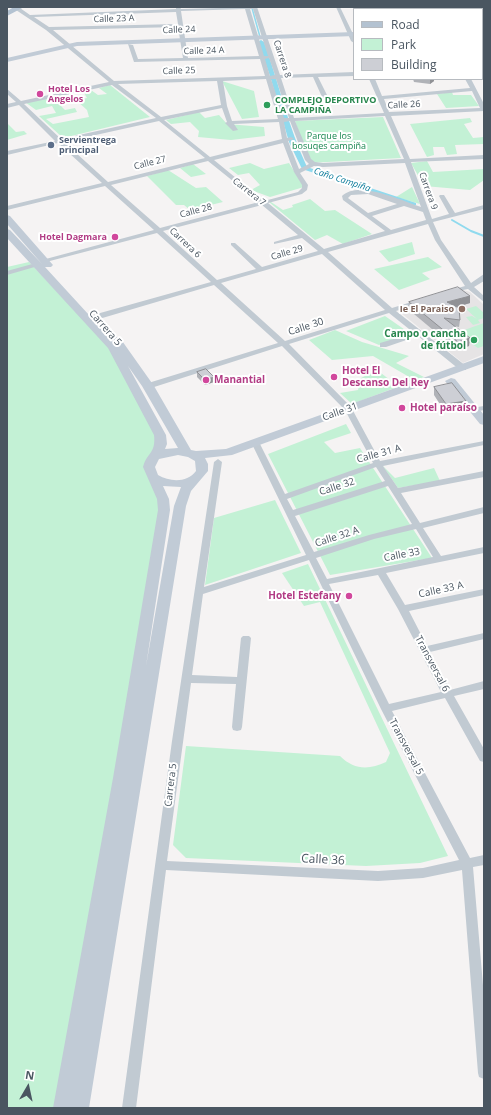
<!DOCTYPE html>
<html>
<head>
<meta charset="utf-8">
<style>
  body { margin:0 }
  #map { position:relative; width:491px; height:1115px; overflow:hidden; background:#f5f3f3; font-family:"Open Sans",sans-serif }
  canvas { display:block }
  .frame { position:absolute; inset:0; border:8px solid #4a5661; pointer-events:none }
  .legend { position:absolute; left:353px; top:8px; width:130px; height:72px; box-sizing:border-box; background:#fff; border:1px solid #b7bbc0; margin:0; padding:5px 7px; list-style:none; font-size:12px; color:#4a5661 }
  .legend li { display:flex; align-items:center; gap:8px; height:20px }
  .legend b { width:20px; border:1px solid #b7bbc0 }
  .north { position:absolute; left:8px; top:1067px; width:40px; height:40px; -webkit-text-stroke:3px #fff; paint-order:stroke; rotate:9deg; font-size:11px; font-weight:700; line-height:16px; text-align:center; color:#4a5661 }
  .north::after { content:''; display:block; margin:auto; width:14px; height:18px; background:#4a5661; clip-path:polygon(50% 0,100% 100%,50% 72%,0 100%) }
</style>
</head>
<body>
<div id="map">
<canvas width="491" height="1115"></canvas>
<div class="frame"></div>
<ul class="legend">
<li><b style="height:5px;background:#b3c2d1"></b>Road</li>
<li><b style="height:11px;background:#c3f1d5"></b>Park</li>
<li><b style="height:11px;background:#cdcfd5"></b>Building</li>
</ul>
<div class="north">N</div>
</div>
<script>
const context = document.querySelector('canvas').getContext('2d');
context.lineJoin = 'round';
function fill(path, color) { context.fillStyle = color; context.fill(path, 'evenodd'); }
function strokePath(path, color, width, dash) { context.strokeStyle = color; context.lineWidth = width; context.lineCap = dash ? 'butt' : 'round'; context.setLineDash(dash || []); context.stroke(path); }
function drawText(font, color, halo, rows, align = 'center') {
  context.font = font + ' "Open Sans",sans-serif'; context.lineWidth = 4; context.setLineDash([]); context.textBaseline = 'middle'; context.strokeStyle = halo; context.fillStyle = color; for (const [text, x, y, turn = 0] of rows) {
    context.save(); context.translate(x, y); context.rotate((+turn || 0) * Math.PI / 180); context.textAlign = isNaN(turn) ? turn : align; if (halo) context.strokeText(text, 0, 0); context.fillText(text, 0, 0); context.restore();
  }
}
const education = new Path2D(`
  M460 289 470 292 484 305V354L463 363 396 309Z`);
const green = new Path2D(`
  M222 81 254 91 259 117 242 119Z
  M110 85 150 117 63 138 39 116 56 113 52 106 36 110 25 102 52 97 65 110 75 108 77 112 46 119 53 124 89 117 87 110 76 100 87 98 83 91 88 88 98 95 107 94 99 88Z
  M452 92 453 95H471L479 106 446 108 437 94Z
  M199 112 205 118 219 115 227 124 264 127 265 136 231 140 198 137 199 131 190 122 171 124 166 120Z
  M383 117 401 158 309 163 295 121Z
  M470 118 472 122 464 124 473 138 484 137V144L455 145 457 154 447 155 444 147H433L434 155 427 157 410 124Z
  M7 123 16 132 24 131 27 134 7 140Z
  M427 161 433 172 484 169V180L470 190 424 186 411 163Z
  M250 163 264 169 289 163 304 187 270 197 251 190 260 185 249 173 238 175 229 168Z
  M193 164 206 174 191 177 180 168Z
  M168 170 196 188 206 187 223 202 190 210 184 205H176L147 176Z
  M412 187 420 204 396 197Z
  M310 199 325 211 335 210 372 234 343 244 327 235 315 240 269 202H271L283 210 293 207 292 205Z
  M412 242 415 254 389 262 379 251Z
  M428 257 442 267 422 273 430 279 399 290 374 269Z
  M29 262 111 348 157 436 158 444 149 461 159 499 160 510 58 1108H7V267Z
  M476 306 484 313V318L478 320 480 323 473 325 466 317 472 316 477 319 466 309Z
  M385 316 411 334 379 345 346 331Z
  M484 323V346L478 348 456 333Z
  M335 330 362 342 409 356 396 363 424 377 352 404 340 393 358 390 361 378 377 370 394 383 411 378 373 356 332 360 309 340Z
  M346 424 351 433 324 442 335 453 360 448 432 558 330 575 268 454Z
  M382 465 395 478 434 468 440 481 398 488Z
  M275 500 301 553 205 585 214 518Z
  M308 564 448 856 420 863 366 866 186 858 173 845 186 746 340 756C354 770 369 770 386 762L390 753 320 602 304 606 282 573Z`);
const streamFar1 = new Path2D(`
  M252 8 260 37`);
const stream = new Path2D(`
  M452 220 471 231 484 236`);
const canal = new Path2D(`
  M261 40 264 42C279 83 288 127 307 167L416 203V205H412L302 169 289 142 270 76 258 42Z`);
const street = new Path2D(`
  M176 7H180L181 9 257 7 280 75 354 72V76L318 77 328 97 325 99 322 97 313 77 281 78 294 118 384 113 369 79H375L382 96 470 88 465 79H471L484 104V111L391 116 410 159 484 155V159L411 162 432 219 449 214 439 196 440 195H444L455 213 484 205V209L433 222 441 240 471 283 484 274V281L474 287 484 296V302L468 289 448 293V291L465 286 435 240 428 224 328 252 392 308 418 300H422V302L396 311 466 366V370H460L418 336 386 347H380V343L414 333 389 313 289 344 351 407 380 461 484 441V445L383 466 398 488 484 471V477L401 493 420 523 484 507V513L423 528 441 556 484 547V553L386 573 405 605 484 589V595L409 611 427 646 484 633V639L430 652 450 690 484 681V689L454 696 484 749V762L480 761 445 698 392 711 470 858 484 855V865L473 867 484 997V1079L479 1077 478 1073 462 870 423 878 378 881 166 870 136 1108H122L172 741 214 462 218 459 222 462 204 587 306 555 251 442 252 440H258L285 494 373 463 345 410 282 346 151 388H145L144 386 145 384 278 343 214 285 99 319H93V315L211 282 157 233 46 262H42V260L154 230 105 186 7 210V206L102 183 58 143 7 155V151L55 141 19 105 7 108V104L16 102 7 94V89L21 101 109 82 46 30 16 10V8H20L30 15 176 9ZM245 9 259 56 188 58 181 11ZM250 9H253L268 56H264ZM176 12 178 24 49 27 34 17ZM178 27 183 58 138 59 133 45 128 44 134 62 260 59 265 76 114 81 53 30ZM269 58 275 75 270 76 265 59ZM266 79 278 119 232 121 227 106 223 81ZM271 79H276L289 118H284ZM217 81 221 105 161 117 118 84ZM112 85 156 118 61 139 24 104ZM472 91 480 108 389 112 384 99ZM222 108 227 122 225 123 233 131 238 130 234 124 279 122 282 139 210 157 164 120ZM385 116 404 159 323 163 315 162 311 159 295 121ZM159 121 205 158 108 182 64 142ZM290 121 305 160 309 164 299 169 288 141 294 139 291 137 287 138 284 122ZM283 143 294 172 302 185V188L298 192 264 201 214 160ZM208 161 259 202 160 228 111 185ZM405 163 421 207C402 201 359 180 342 196L343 200 385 231 324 249 268 203 302 194 307 190 308 185 300 173 314 166 323 167ZM368 194 397 204 368 213 348 198 351 195ZM262 205 298 235 274 242V244L302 238 318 251 262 267 235 243H231V245L256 269 217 280 163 231ZM404 206 423 212 426 220 391 230 372 216ZM322 254 385 310 285 341 221 283ZM376 467 385 481 293 510 287 499ZM388 486 412 524 369 535 314 552 295 516ZM416 529 433 557 327 579 316 558 374 539ZM309 560 381 709 459 860 423 868 378 871 167 861 191 683 236 684 232 727 233 730 237 731 241 730 242 727 251 638 249 636H243L241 638 237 677 192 675 203 594ZM378 575 398 609 441 692 389 704 329 584Z
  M336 7H340L354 36V43L351 41Z
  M427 7H431L432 9H428Z
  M482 67H484V71H482Z
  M36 263 38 264V266L7 275V271Z
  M484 406V410L474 412 470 410 471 408Z`);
const secondary = new Path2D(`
  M482 27H484V31H482Z
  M354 32V36L77 46 7 62V58L77 42Z
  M7 215 10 216 53 265 51 267H45L111 339 116 337 120 338 154 386 191 450 196 451 226 449 484 356V363L232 455 205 458 208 464V471L191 491 186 506 89 1108H53L113 778 158 510 157 499 143 467C147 452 156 454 154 435L108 348 7 238V229L10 230 42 264 7 224ZM128 366 142 386 178 448 165 449 167 444 166 435ZM178 455 188 457 195 461 196 471C187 483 170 482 158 475L155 467 159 459ZM163 486 181 487 174 506 146 666 170 510 169 499Z
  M451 378 455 379 484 415V425L480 424 445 381Z`);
const primary = new Path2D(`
  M14 7H24L7 16V11Z`);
const wall = new Path2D(`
  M413 79H434V81L430 84 414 82Z
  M470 296V303L457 307 460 320 459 327 454 326 469 346 457 350 408 309 409 302Z
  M197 372 214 377V382L205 385 197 377Z
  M434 387 466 401 465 408 445 412 434 395Z`);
const shadedWall = new Path2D(`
  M430 79H434V81L430 84Z
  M470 296V303L446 310 447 302Z
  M470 338 469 346 457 350 458 342Z
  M214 377V382L205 385V380Z
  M466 401 465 408 445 412 446 404Z`);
const building = new Path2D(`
  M458 287 470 296 447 302 459 308 460 320 444 318 470 338 458 342 409 302Z
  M206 369 214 377 205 380 197 372Z
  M452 383 466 401 446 404 434 387Z`);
const markers = [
  [40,94,4,"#d1479c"],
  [267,105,4,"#2e9e5b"],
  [51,145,4,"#5c6f8a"],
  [115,237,4,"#d1479c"],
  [462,309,4,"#8d6e63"],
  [474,340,4,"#2e9e5b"],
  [334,377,4,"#d1479c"],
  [206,380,4,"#d1479c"],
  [402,408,4,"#d1479c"],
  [349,596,4,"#d1479c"]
];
const farStreetnames = [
  ["Calle 23 A",114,19,-2],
  ["Calle 24",179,30,-2],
  ["Calle 24 A",204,51,-2],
  ["Carrera 8",282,59,72],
  ["Calle 25",179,71,-2],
  ["Calle 26",404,105,-3],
  ["Calle 27",150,163,-14],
  ["Carrera 9",428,191,70],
  ["Carrera 7",249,192,38],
  ["Calle 28",196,211,-15],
  ["Carrera 6",185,243,43],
  ["Calle 29",287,253,-16]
];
const farHotelnames = [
  ["Hotel Los",48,89],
  ["Angelos",48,99],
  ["Hotel Dagmara",107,237,"right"]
];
const farLeisurenames = [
  ["COMPLEJO DEPORTIVO",275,100],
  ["LA CAMPIÑA",275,110]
];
const farParknames = [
  ["Parque los",329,136],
  ["bosuqes campiña",329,146]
];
const farServicenames = [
  ["Servientrega",59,140],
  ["principal",59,150]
];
const farWaternames = [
  ["Caño Campiña",342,180,18]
];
const farEducationnames = [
  ["Ie El Paraiso",454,309]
];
const streetNames = [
  ["Calle 30",306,327,-18],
  ["Carrera 5",105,328,49],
  ["Calle 31",340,412,-19],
  ["Calle 31 A",379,454,-15],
  ["Calle 32",337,487,-18],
  ["Calle 32 A",337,537,-18],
  ["Calle 33",402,555,-11],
  ["Calle 33 A",441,590,-12],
  ["Transversal 6",432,664,62],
  ["Transversal 5",406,747,62],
  ["Carrera 5",171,785,-83]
];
const leisureNames = [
  ["Campo o cancha",466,334],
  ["de fútbol",466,346]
];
const hotelNames = [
  ["Hotel El",342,371],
  ["Descanso Del Rey",342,383],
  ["Manantial",214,380],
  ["Hotel paraíso",410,408],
  ["Hotel Estefany",341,596,"right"]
];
const nearStreetnames = [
  ["Calle 36",323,860,3]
];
fill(education, '#e6e4e5');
fill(green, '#c3f1d5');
strokePath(streamFar1, '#90daee', 1.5);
strokePath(stream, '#90daee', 2);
fill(canal, '#90daee');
fill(street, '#c1cad2');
fill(secondary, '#c1cbd6');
fill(primary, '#b3c2d1');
fill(wall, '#b0b2b7');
fill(shadedWall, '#909195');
fill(building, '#cdcfd5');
strokePath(building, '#909195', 1);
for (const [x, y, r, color] of markers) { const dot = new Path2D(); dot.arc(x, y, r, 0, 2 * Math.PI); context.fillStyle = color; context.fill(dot); strokePath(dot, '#fff', 1.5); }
drawText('9px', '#4a5661', '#fff', farStreetnames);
drawText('bold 9px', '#b23c85', '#fff', farHotelnames, 'left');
drawText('bold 9px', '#27864d', '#fff', farLeisurenames, 'left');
drawText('9px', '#17864f', '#fff', farParknames);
drawText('bold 9px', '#4e5e75', '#fff', farServicenames, 'left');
drawText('italic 9px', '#0c7c9b', '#fff', farWaternames);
drawText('bold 9px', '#785e54', '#fff', farEducationnames, 'right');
drawText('10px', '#4a5661', '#fff', streetNames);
drawText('bold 10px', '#27864d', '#fff', leisureNames, 'right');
drawText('bold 10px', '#b23c85', '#fff', hotelNames, 'left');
drawText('12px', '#4a5661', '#fff', nearStreetnames);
</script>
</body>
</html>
